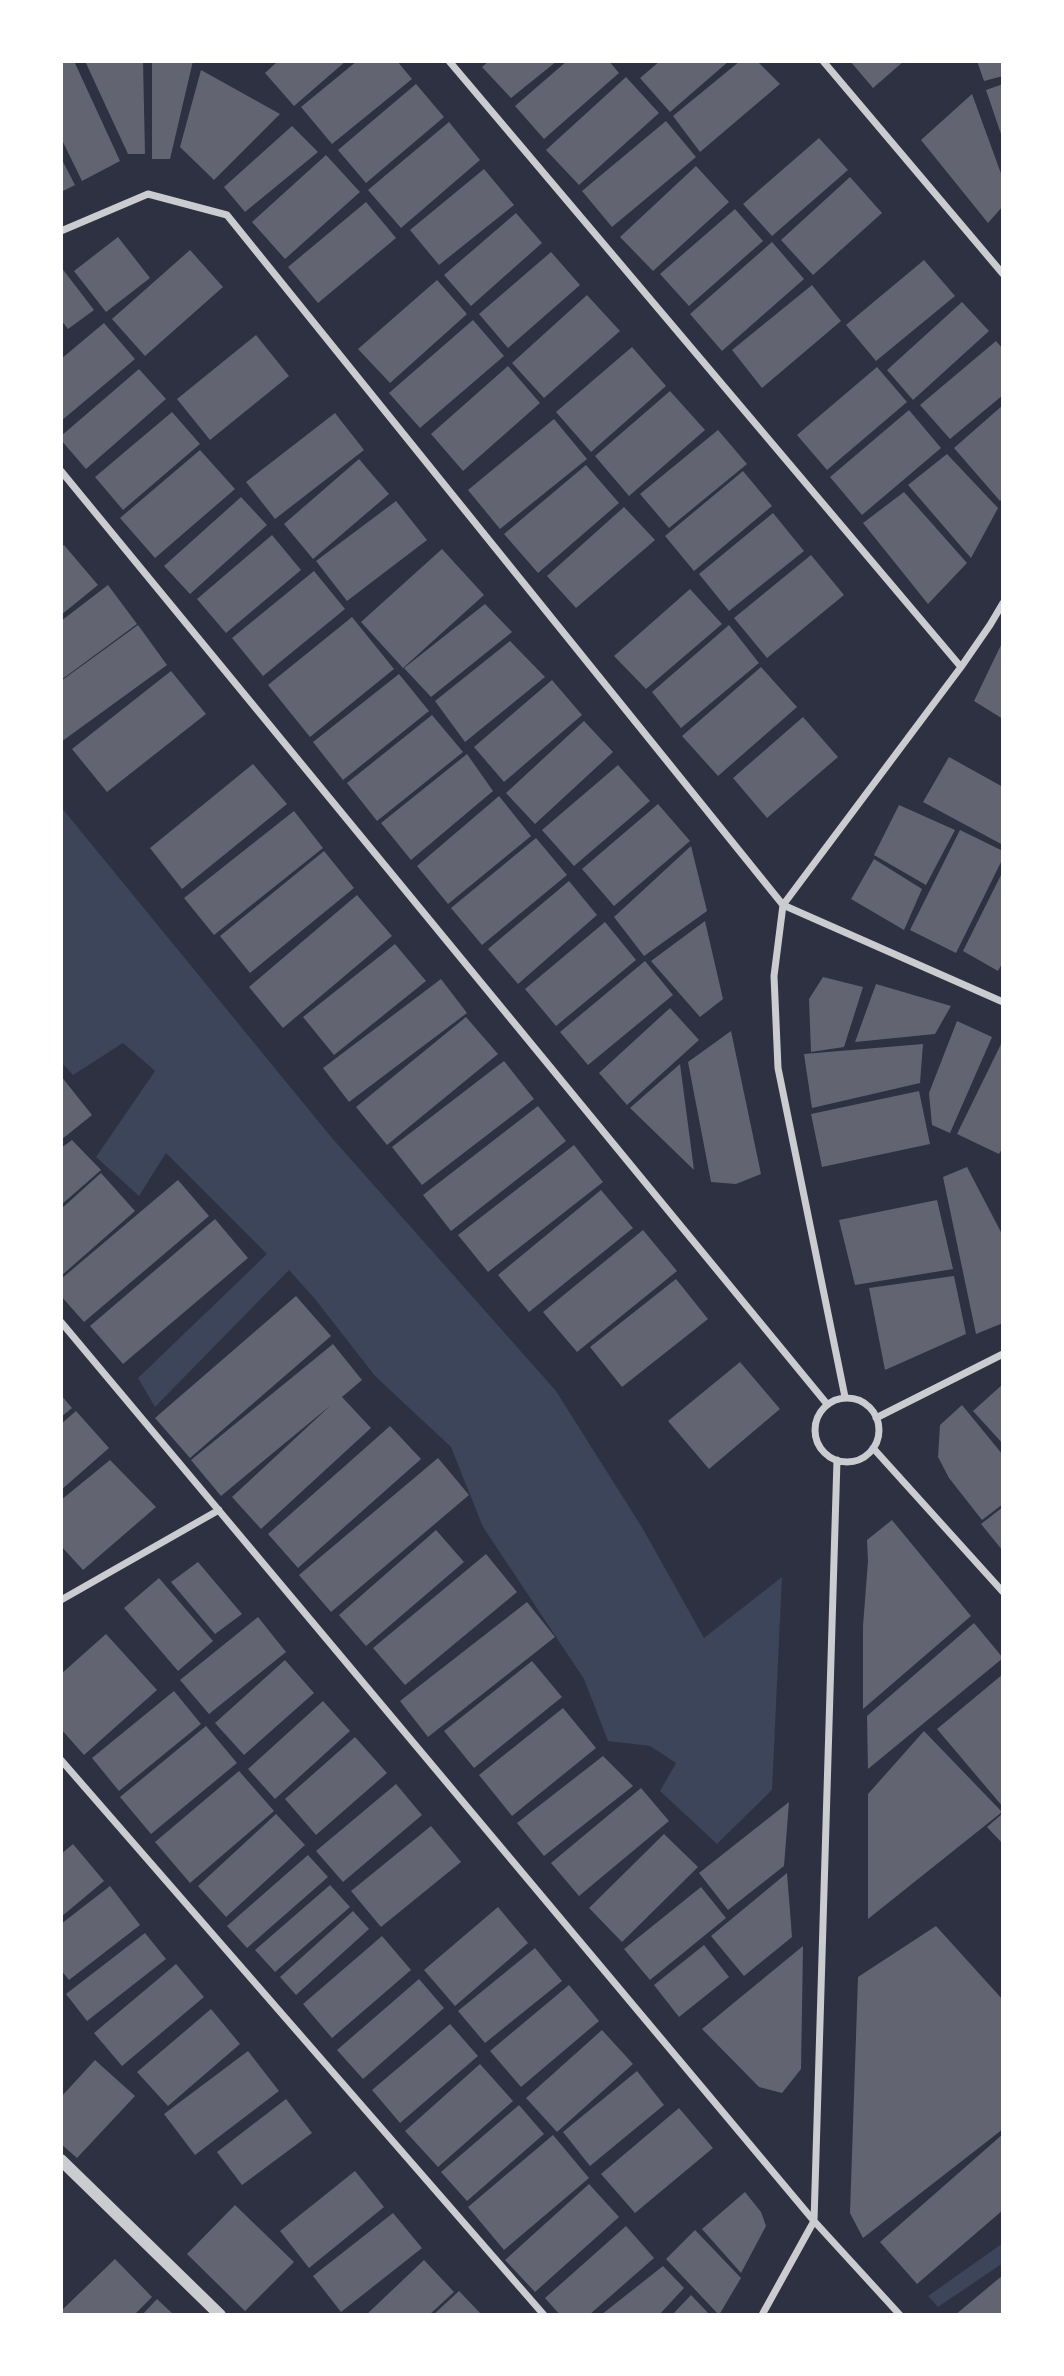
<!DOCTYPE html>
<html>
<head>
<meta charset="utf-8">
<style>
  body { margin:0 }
  #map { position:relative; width:1064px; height:2376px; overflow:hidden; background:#2d3142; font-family:"Public Sans",sans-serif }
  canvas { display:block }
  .frame { position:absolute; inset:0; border:63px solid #fff; pointer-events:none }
</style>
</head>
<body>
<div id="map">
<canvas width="1064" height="2376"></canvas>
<div class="frame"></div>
</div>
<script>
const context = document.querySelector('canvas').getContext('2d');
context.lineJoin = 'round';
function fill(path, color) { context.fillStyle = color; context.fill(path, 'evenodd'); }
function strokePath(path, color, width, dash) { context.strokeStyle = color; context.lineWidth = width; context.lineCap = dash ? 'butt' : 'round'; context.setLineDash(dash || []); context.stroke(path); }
const green = new Path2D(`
  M61 807 332 1138 556 1391 643 1529 704 1638 782 1577 772 1790 717 1844 660 1791 676 1763 650 1746 608 1741 584 1679 483 1527 451 1447 375 1376 315 1299 289 1270 155 1407 138 1378 267 1254 166 1153 139 1196 96 1157 155 1071 123 1043 73 1075 61 1062Z
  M1003 2243V2263L938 2307 928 2296Z`);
const building = new Path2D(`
  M61 61H74L120 161 82 181 61 138Z
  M85 61H143L145 154H128Z
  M152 61H193L170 159H152Z
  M278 61H346L294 106 265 73Z
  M357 61H397L412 79 332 144 301 107Z
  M489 61H557L511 98 482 67Z
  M567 61H609L619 73 544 139 515 106Z
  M660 61H729L670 112 640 78Z
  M740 61H757L780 84 700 152 673 116Z
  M850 61H904L873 88Z
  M977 61H1003V76L984 81Z
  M201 70 280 114 214 180 180 147Z
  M626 77 659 113 579 185 546 150Z
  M416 84 444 117 366 183 338 150Z
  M1003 84V137H1002L986 90Z
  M972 94 1003 179V206L988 223 921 140Z
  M666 121 696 157 612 227 582 191Z
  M449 122 480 160 401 228 368 190Z
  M292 126 318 152 245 212 224 187Z
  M819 138 848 170 772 236 743 204Z
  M326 155 360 192 285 259 252 222Z
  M61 158 75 185 61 192Z
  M696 166 729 202 653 271 620 237Z
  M484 169 514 205 439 265 410 230Z
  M850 177 882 213 813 275 781 240Z
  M366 202 396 238 318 303 288 267Z
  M735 209 763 241 689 306 660 274Z
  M516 213 542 243 471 306 444 275Z
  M118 237 150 278 106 312 74 271Z
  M772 242 804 279 722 351 690 314Z
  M190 250 223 287 145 356 112 319Z
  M551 252 580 285 508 348 479 314Z
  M924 260 955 296 876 361 846 325Z
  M61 267 94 310 68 329 61 320Z
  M437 280 467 314 390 383 358 349Z
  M812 285 841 321 762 388 732 350Z
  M587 295 620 331 544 398 512 363Z
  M962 302 989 331 913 400 887 370Z
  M473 320 504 356 420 428 389 393Z
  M104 323 135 359 61 421V359Z
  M256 335 289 376 210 440 177 399Z
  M996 341 1003 349V395L950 439 920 405Z
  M632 347 666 386 591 452 556 412Z
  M508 366 540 403 463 471 431 434Z
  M877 367 907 402 827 470 797 435Z
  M139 369 166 399 86 469 61 440V436Z
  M670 391 705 430 629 496 595 456Z
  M1003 405V498L1000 501 954 448Z
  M909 410 941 448 862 515 830 477Z
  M172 412 200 444 123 510 95 477Z
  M335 413 364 450 275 519 246 482Z
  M554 419 587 459 500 529 468 490Z
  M718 430 747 464 669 528 640 494Z
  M200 450 235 489 155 558 120 518Z
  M947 454 998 508 971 558 908 485Z
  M359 459 389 494 313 559 284 524Z
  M586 465 619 503 538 573 504 534Z
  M743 471 772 506 694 571 665 536Z
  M904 492 967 563 928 604 863 523Z
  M241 497 267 525 190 594 164 566Z
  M396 501 427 540 347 601 316 561Z
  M624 507 655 540 576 608 547 576Z
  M773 513 804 551 729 611 699 574Z
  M272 535 301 570 226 633 197 599Z
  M64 545 98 585 61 615V547Z
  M442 549 484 595 403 668 361 622Z
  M811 555 844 595 767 658 734 618Z
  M314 571 345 609 263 676 232 638Z
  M108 585 137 624 61 680V621Z
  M690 589 722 624 646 689 614 656Z
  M485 604 512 632 431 697 404 668Z
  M352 617 394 669 310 737 268 685Z
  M138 625 167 665 61 742V681Z
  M729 625 759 663 681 728 652 692Z
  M510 641 545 677 465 742 435 701Z
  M1001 645 1003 646V719L974 701Z
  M761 667 797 707 718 776 682 736Z
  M171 671 206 714 107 792 72 749Z
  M399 674 429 711 343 780 313 742Z
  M552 680 582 715 504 782 474 747Z
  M432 715 463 752 377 821 347 783Z
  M803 717 838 757 767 818 733 778Z
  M584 721 613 752 535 824 506 793Z
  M467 754 493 791 411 860 381 823Z
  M949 757 1003 787V845L923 802Z
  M253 764 287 804 182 889 150 848Z
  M618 765 650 801 574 866 542 830Z
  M499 796 531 836 448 904 417 866Z
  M658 804 690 841 614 906 582 869Z
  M899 805 955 830 926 885 874 855Z
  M294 811 323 848 214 935 184 898Z
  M960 830 1003 851V858L956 953 910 930Z
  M536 838 567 875 482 945 451 908Z
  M691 846 707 911 644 956 614 917Z
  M324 851 354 888 250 973 220 936Z
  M874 859 922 889 904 930 851 899Z
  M1003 871V962L998 971 963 951Z
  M569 881 597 915 518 984 488 949Z
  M357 895 392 936 283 1028 249 987Z
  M705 921 723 999 700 1017 651 961Z
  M605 922 636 960 556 1026 525 989Z
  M395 944 426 981 334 1055 303 1017Z
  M645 961 673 995 588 1065 560 1032Z
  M823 977 863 987 844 1047 811 1052 809 999Z
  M441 979 467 1013 349 1102 323 1068Z
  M876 984 951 1006 935 1034 855 1042Z
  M670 1008 699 1040 627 1105 599 1073Z
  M466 1017 498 1054 387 1145 356 1107Z
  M957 1021 992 1037 950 1133 932 1125 929 1093Z
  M731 1031 761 1174 736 1184 711 1182 688 1062Z
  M1003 1040V1147L999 1154 957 1134Z
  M923 1044 920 1083 812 1108 804 1054Z
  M504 1061 534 1099 422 1185 392 1147Z
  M680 1064 694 1170 630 1108Z
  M61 1076 92 1115 61 1140Z
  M919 1091 930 1144 822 1167 811 1114Z
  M538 1106 566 1141 451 1231 423 1195Z
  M72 1140 101 1170 61 1205V1148Z
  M574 1145 603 1182 488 1272 458 1235Z
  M967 1167 1003 1236V1323L976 1334 943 1177Z
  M101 1173 135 1211 61 1276V1209Z
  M178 1180 209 1216 84 1322 61 1296V1279Z
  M601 1190 633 1228 529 1312 498 1275Z
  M937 1200 953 1269 855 1285 839 1220Z
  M215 1219 248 1258 123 1364 90 1326Z
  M643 1230 677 1271 577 1352 543 1312Z
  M954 1276 966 1334 885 1370 869 1288Z
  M676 1279 708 1319 622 1387 590 1347Z
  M296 1296 331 1336 190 1458 155 1418Z
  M333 1344 362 1380 342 1397 371 1428 261 1529 232 1497 331 1405 221 1496 191 1460Z
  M740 1362 780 1409 709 1469 668 1421Z
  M1003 1384V1444L973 1411Z
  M61 1395 72 1408 61 1417Z
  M962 1405 1003 1455V1504L982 1520 949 1478 938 1457 940 1425Z
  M76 1411 109 1448 61 1490V1424Z
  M390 1426 421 1459 298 1568 268 1534Z
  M438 1458 469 1495 331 1612 299 1575Z
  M110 1460 156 1507 83 1570 61 1546V1500Z
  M1003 1507V1551L981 1524Z
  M892 1520 971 1616 863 1709V1626L868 1561 867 1540Z
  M436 1530 464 1562 366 1646 339 1615Z
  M486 1554 517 1592 405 1685 373 1648Z
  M198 1562 242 1614 215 1634 171 1582Z
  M159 1578 213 1641 178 1671 124 1608Z
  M527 1602 555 1637 428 1737 400 1701Z
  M258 1617 286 1652 209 1714 180 1680Z
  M974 1623 1003 1658 868 1769 867 1716Z
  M106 1634 157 1690 84 1755 61 1729V1674Z
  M285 1660 314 1693 244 1755 215 1723Z
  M532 1661 562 1697 474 1768 444 1731Z
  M1003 1674V1807L937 1729Z
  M174 1691 201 1724 119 1791 92 1758Z
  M323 1701 350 1731 275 1799 248 1769Z
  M563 1708 596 1748 512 1816 479 1775Z
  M206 1726 237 1763 151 1834 120 1797Z
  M924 1731 1002 1812 868 1919V1794Z
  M355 1737 387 1773 316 1835 285 1799Z
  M603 1756 633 1786 544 1856 517 1823Z
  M239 1771 274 1811 190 1883 155 1842Z
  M396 1784 422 1815 343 1882 316 1851Z
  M641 1788 669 1821 579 1896 551 1863Z
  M789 1802 784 1866 728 1910 699 1873Z
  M1003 1813V1844L987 1827Z
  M276 1814 305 1845 226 1917 198 1886Z
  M431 1826 461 1862 381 1927 351 1891Z
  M664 1834 698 1867 622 1942 589 1908Z
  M73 1844 104 1881 61 1917V1854Z
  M308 1855 328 1877 247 1948 227 1926Z
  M787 1873 792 1937 744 1976 711 1936Z
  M330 1885 350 1907 275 1972 255 1950Z
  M110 1886 140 1925 69 1980 61 1970V1924Z
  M701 1887 726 1918 650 1980 624 1949Z
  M498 1907 528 1943 455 2006 424 1970Z
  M353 1911 369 1929 296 1995 280 1977Z
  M936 1926 1003 2000V2129L863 2238 850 2213 858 1977Z
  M145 1933 166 1959 87 2021 66 1994Z
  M382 1936 411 1970 332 2038 303 2004Z
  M704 1945 729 1977 679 2017 654 1985Z
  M803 1946 801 2069 782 2093 759 2087 702 2029Z
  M535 1948 562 1981 485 2043 458 2011Z
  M176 1964 204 1997 122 2066 94 2033Z
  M419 1979 444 2008 363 2079 337 2050Z
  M569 1985 599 2021 521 2087 490 2051Z
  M211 2009 240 2044 168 2106 137 2072Z
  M450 2024 478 2056 400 2123 372 2090Z
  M602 2030 633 2064 557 2132 526 2098Z
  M248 2051 279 2091 195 2155 164 2114Z
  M95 2060 135 2096 77 2158 61 2144V2097Z
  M480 2064 513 2101 438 2167 405 2131Z
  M637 2071 664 2105 590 2166 563 2132Z
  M286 2099 312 2133 242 2185 217 2152Z
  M519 2105 544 2134 467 2201 441 2172Z
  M679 2108 713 2148 635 2213 601 2174Z
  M1003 2134V2210L917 2284 880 2242Z
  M553 2135 589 2178 504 2250 468 2207Z
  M355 2171 384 2207 309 2268 280 2231Z
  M589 2184 619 2217 535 2292 505 2260Z
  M745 2192 761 2212 766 2226 741 2273 702 2229Z
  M235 2205 294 2262 245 2311 187 2254Z
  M393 2213 422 2248 341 2312 313 2276Z
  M626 2226 654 2258 589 2315H560L545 2298Z
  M695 2230 741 2278 719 2315 666 2259Z
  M115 2259 152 2297 134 2315H61V2311Z
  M424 2260 454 2292 429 2315H366Z
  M663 2266 684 2288 659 2315H601Z
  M1003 2275V2315H955Z
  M459 2291 482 2315H433Z
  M691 2295 710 2315H672Z
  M157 2299 174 2315H142Z`);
const minor = new Path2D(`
  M449 61 961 667
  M823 61 1003 274
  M61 231 148 194 227 215 783 905 1003 1002
  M61 471 827 1404
  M61 1322 814 2221 900 2315
  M845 1397 778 1068 774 976 783 905 961 667 990 625 1003 603
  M815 1430a32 32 0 1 1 64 0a32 32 0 1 1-64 0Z
  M876 1418 1003 1354
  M873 1448 1003 1592
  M61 1600 219 1510
  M61 1760 544 2315
  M762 2315 814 2221 837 1460`);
const tertiary = new Path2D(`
  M61 2160 220 2315`);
fill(green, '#3c4559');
fill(building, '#626471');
strokePath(minor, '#caccd0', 7);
strokePath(tertiary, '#caccd0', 12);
</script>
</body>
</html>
